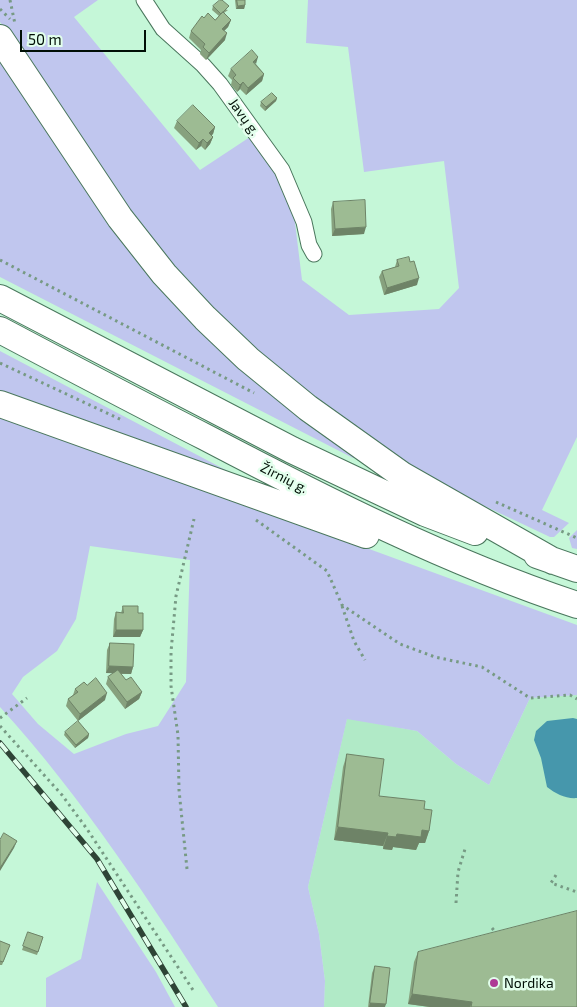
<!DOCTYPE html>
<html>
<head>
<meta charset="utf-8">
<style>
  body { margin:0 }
  #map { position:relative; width:577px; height:1007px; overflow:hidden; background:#c5f7d8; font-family:"Exo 2",sans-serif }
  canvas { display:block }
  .scale { position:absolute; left:20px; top:30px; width:126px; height:22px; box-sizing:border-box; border:2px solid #010f06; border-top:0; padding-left:6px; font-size:15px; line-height:18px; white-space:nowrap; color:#010f06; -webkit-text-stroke:4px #e2ffec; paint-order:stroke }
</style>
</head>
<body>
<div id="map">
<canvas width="577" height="1007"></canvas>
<div class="scale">50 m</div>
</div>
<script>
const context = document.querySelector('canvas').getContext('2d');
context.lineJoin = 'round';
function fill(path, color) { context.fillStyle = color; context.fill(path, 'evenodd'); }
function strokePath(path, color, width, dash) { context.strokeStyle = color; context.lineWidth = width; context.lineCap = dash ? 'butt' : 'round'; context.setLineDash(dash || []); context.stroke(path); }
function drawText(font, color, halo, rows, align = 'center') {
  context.font = font + ' "Exo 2",sans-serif'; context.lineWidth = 5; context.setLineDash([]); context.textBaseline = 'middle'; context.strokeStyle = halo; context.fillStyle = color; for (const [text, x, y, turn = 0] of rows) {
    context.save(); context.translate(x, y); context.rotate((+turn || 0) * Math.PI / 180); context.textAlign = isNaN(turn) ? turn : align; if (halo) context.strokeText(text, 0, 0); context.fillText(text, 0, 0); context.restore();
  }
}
const built = new Path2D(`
  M577 695V1007H324L325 981 319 934 308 887 347 718 417 731 456 764 489 785 530 698Z`);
const green = new Path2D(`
  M0 0H98L74 17 200 170 253 135 292 198 302 280 349 315 439 309 459 288 444 161 364 172 348 47 306 43 308 0H577V437L542 510 569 523 554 537H550L474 501 395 458 320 406 251 348 177 274 117 196 0 22Z
  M0 52 77 173 355 456 353 458 0 277Z
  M0 351 258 487 0 393Z
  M0 414 577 625V695L530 698 489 785 456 764 417 731 347 719 308 887 319 934 325 981 324 1007H218C151 903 83 798 0 707ZM90 546 190 560 186 682 158 726 126 734 74 754 38 724 12 694 23 677 57 651 76 619Z
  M577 530V549L572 548 569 538Z
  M97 882 156 972 175 1007H46V978L81 959Z`);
const water = new Path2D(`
  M573 718 577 719V798C566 799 556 794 547 787L541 758 534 740 536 731 547 721Z`);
const path = new Path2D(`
  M10 0 15 24
  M0 9 10 19
  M0 260 254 393
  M0 363 122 420
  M496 502 577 538
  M256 520 327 571 342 605 400 644 435 657 482 667 530 698 570 695 577 699
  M342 606 354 641 365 660
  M0 718 27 698
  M0 726 62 795 87 829 193 990
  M187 869 179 790 178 735 171 686V652L176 596 194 519
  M556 875 551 883 577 892
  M456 903 458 872 465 849
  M492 928 497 934`);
const street = new Path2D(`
  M144 0 163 29 203 65 220 84 282 170 304 222 309 245 314 254`);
const highway = new Path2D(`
  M0 38 120 218 164 274 205 318 248 359 308 408 402 475 553 561
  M0 298 292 450 425 513 475 532
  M0 330C68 366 136 402 205 437 325 500 447 562 577 605
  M0 404 366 535
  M537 555 577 569`);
const rail = new Path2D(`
  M0 743 97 859 186 1007`);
const wall = new Path2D(`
  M235 0H245V5L244 9H236Z
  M213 6 228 10 224 13 231 20 228 27 224 31 225 40 206 60 200 54 201 50 189 38 191 31 204 18 215 20 219 16 212 10Z
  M256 64 264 74 262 81 246 95 240 89 237 92 231 85 232 80 228 76 231 69Z
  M277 98 276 101 265 111 260 106 261 102Z
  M177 121 215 127 213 134 211 135 213 137 210 144 205 150 201 146 196 150 174 128Z
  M333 202 364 234 332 236 331 209Z
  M397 260 410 262 417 285 384 295 379 277 382 271 395 267Z
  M123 606 138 613 143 630 140 637H113L114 619 116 612 121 613Z
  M110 643 133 667 131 674H121L126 680 142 692 139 699 125 709 106 684 108 677 113 673H106L107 650Z
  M75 689 105 700 78 721 66 706 68 699 73 695Z
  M65 732 89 734 88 738 75 748 64 735Z
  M347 754 379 796 424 809 429 831 425 843H419L416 850 393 847 392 850 383 849V846L334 840 343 767Z
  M28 932 43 937 37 955 22 950Z
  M0 941 10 945 2 965H0Z
  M418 952 577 1007H430L408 1004 414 962Z
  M375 966 385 1007H368L372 973Z`);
const shadedWall = new Path2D(`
  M245 5 244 9H236L238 6Z
  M231 20 228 27 220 35 222 29Z
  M227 33 225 40 206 60 209 53Z
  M258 57 256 64 253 62Z
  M264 74 262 81 246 95 248 88Z
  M243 82 240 89 237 92 240 85Z
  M277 98 276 101 265 111 266 107Z
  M215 127 213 134 207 140 209 133Z
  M213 137 210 144 205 150 207 143Z
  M203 139 201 146 196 150 199 143Z
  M366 227 364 234 332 236 335 229Z
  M419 278 417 285 384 295 387 288Z
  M116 630H143L140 637H113Z
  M109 666 133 667 131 674 106 673Z
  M142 692 139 699 125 709 127 702Z
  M107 693 105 700 78 721 80 714Z
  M89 734 88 738 75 748 76 745Z
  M338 827 388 833 383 846 334 840Z
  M422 830 429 831 425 843H419L416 850 393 847 392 850 383 849 387 836Z
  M17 841 14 848 0 871V868Z
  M412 994 472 1002 470 1007H430L408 1004Z
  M370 1003 386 1004 385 1007H369Z`);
const building = new Path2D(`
  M220 0H222L229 6 221 14 213 6Z
  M237 0H245V5L238 6Z
  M223 12 231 20 222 29 227 33 209 53 203 47 205 44 191 31 202 16 204 18 208 13 215 20Z
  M252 50 258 57 253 62 264 74 248 88 243 82 240 85 233 78 236 75 231 69Z
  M272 93 277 98 266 107 261 102Z
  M193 105 215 127 209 133 213 137 207 143 203 139 199 143 177 121Z
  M365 200 366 227 335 229 333 202Z
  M409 257 410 262 414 261 419 278 387 288 382 271 399 266 397 260Z
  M123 606H138V613H143V630H116V612L123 613Z
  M110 643 134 644 133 667 109 666Z
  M118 670 126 680 131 677 142 692 127 702 108 677Z
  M96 678 107 693 80 714 68 699 78 692 75 689 84 682 87 685Z
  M78 721 89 734 76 745 65 732Z
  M347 754 384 759 379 796 425 801 424 809 432 810 429 831 422 830 421 837 397 834 396 837 387 836 388 833 338 827Z
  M4 833 17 841 0 868V840Z
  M577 911V1007H471L472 1002 412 994 418 952Z
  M28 932 43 937 38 952 23 946Z
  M0 941 10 945 3 962 0 961Z
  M375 966 390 968 386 1004 370 1003Z`);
const markers = [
  [494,983,5,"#ae3b95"]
];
const streetNames = [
  ["Javų g.",244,117,54],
  ["Žirnių g.",284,478,27]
];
const poiNames = [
  ["Nordika",504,983]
];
fill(built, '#b1eac7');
fill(green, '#c0c6ee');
fill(water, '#4697ac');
strokePath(street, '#4a775d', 17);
strokePath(highway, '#4a775d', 28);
strokePath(path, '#779a84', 3, [2.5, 4]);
strokePath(street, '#fff', 15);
strokePath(highway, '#fff', 26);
strokePath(rail, '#2e4436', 5.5);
strokePath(rail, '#e2ffec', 4, [11]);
fill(wall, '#87a17e');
fill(shadedWall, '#6e8367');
fill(building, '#9dbb93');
strokePath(building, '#6e8367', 1);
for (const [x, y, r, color] of markers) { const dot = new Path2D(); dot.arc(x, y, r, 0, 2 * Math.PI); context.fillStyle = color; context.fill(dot); strokePath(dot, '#e2ffec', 2); }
drawText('14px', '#010f06', '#e2ffec', streetNames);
drawText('14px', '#010f06', '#e2ffec', poiNames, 'left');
</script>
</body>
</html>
